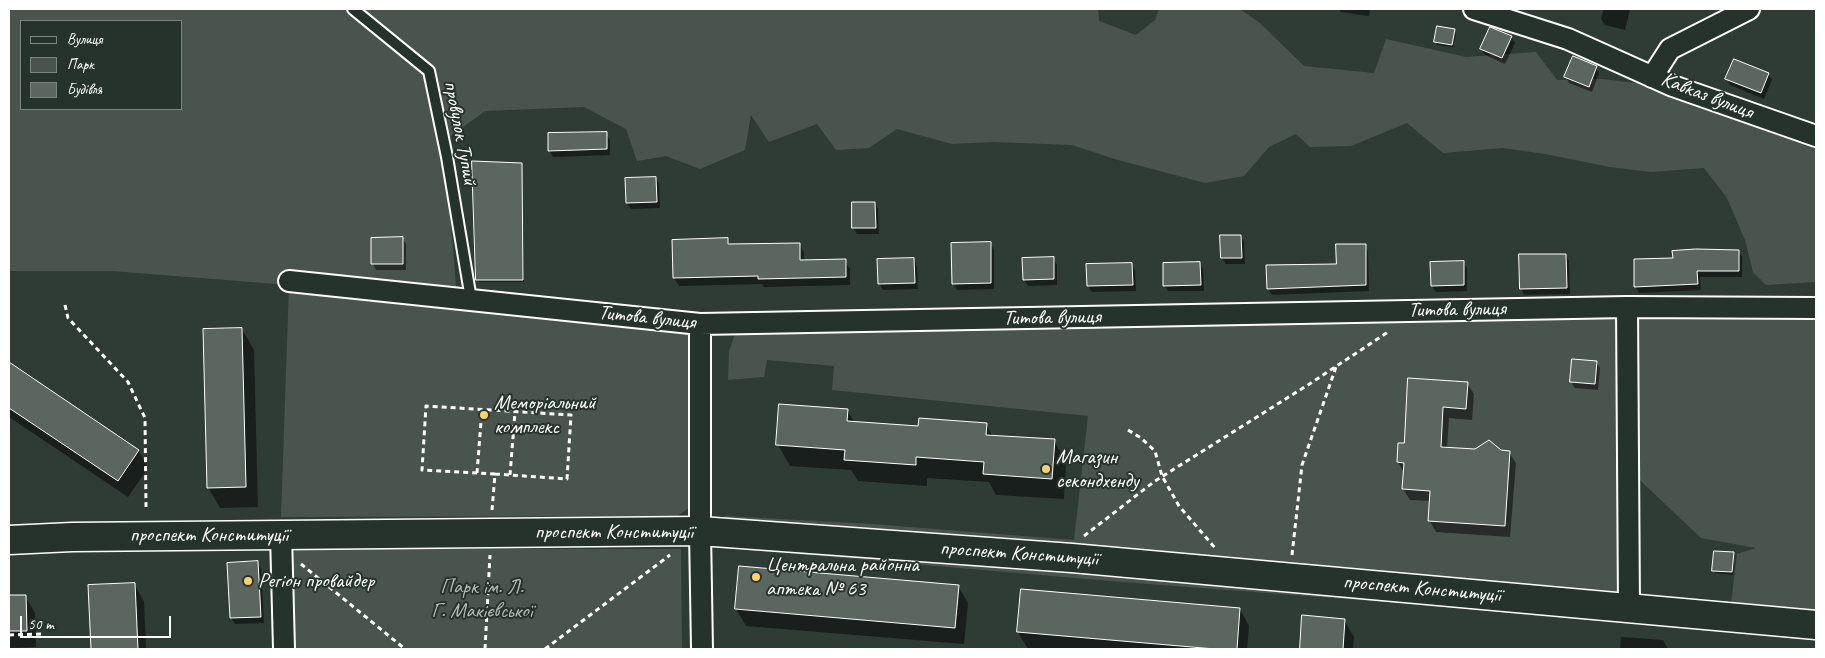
<!DOCTYPE html>
<html>
<head>
<meta charset="utf-8">
<style>
  body { margin:0 }
  #map { position:relative; width:1825px; height:658px; overflow:hidden; background:#2f3b35; font-family:Caveat,sans-serif }
  canvas { display:block }
  .frame { position:absolute; inset:0; border:10px solid #fff; pointer-events:none }
  .legend { position:absolute; left:20px; top:20px; width:162px; height:90px; box-sizing:border-box; background:#26332d; border:1px solid #7d8581; margin:0; padding:6px 9px; list-style:none; font-size:15px; color:#fff }
  .legend li { display:flex; align-items:center; gap:10px; height:25px }
  .legend b { width:25px; border:1px solid #7d8581 }
  .scale { position:absolute; left:20px; top:616px; width:151px; height:22px; box-sizing:border-box; border:2px solid #fff; border-top:0; padding-left:6px; font-size:15px; line-height:18px; white-space:nowrap; color:#fff; -webkit-text-stroke:4px #26332d; paint-order:stroke }
</style>
</head>
<body>
<div id="map">
<canvas width="1825" height="658"></canvas>
<div class="frame"></div>
<ul class="legend">
<li><b style="height:6px;background:#26332d"></b>Вулиця</li>
<li><b style="height:14px;background:#4a544f"></b>Парк</li>
<li><b style="height:14px;background:#5b6661"></b>Будівля</li>
</ul>
<div class="scale">50 m</div>
</div>
<script>
const context = document.querySelector('canvas').getContext('2d');
context.lineJoin = 'round';
function fill(path, color) { context.fillStyle = color; context.fill(path, 'evenodd'); }
function strokePath(path, color, width, dash) { context.strokeStyle = color; context.lineWidth = width; context.lineCap = dash ? 'butt' : 'round'; context.setLineDash(dash || []); context.stroke(path); }
function drawText(font, color, halo, rows, align = 'center') {
  context.font = font + ' Caveat,sans-serif'; context.lineWidth = 4; context.setLineDash([]); context.textBaseline = 'middle'; context.strokeStyle = halo; context.fillStyle = color; for (const [text, x, y, turn = 0] of rows) {
    context.save(); context.translate(x, y); context.rotate((+turn || 0) * Math.PI / 180); context.textAlign = isNaN(turn) ? turn : align; if (halo) context.strokeText(text, 0, 0); context.fillText(text, 0, 0); context.restore();
  }
}
const green = new Path2D(`
  M9 9H1098L1099 21 1136 35 1155 20 1159 9H1240L1260 23 1304 66 1374 73 1386 39 1466 57 1536 52 1557 80 1601 79 1679 88 1816 136V282L1766 285 1753 272 1745 240 1727 198 1704 168 1651 172 1610 167 1545 154 1503 148 1443 153 1407 123 1351 146 1310 147 1296 134 1269 147 1244 176 1205 183 1118 160 1072 145 993 142 952 144 897 129 869 148 836 150 817 124 769 142 751 115 745 150 700 169 666 156 637 161 626 129 584 107 485 111 444 141 457 298 672 321 689 335 693 482 689 508 677 516 281 517 289 285 112 271H9ZM21 21H181V109H21Z
  M1816 308V637L1728 629 1737 554 1756 548 1701 538 1628 469 1622 620 1122 582 726 548 725 516 872 524 1074 540 1088 416 832 390 834 366 767 360 764 377 728 380 729 351 739 323Z
  M282 549H681L682 649H284Z`);
const shadow = new Path2D(`
  M1339 9H1370L1369 16 1341 12Z
  M1604 9H1630L1625 30 1605 25 1601 19Z
  M1712 9H1739L1730 13Z
  M1454 30 1456 33 1453 47 1437 45 1436 42Z
  M1511 37 1515 43 1505 64 1485 55 1481 49Z
  M1596 67 1599 73 1592 92 1569 83 1566 77Z
  M1768 74 1772 80 1764 99 1730 85 1727 79Z
  M606 134 610 140V155L553 157 549 150Z
  M521 164 522 167 524 282H479L477 279Z
  M656 178 659 184 660 208 631 209 627 203Z
  M875 203 878 209 879 234H857L853 228Z
  M1241 236 1244 242 1245 264H1226L1222 258Z
  M402 238 406 244V270H376L373 264 372 239Z
  M727 240 731 246 799 244 804 252V262L845 261 850 269V285L764 287 762 284 679 286 674 278Z
  M990 243 994 250V289L957 290 953 283Z
  M1365 245 1368 251 1369 291 1272 295 1268 289 1338 265Z
  M1738 251 1742 257V277H1700L1701 290 1639 293 1635 286 1674 259Z
  M1566 255 1569 261 1570 294 1524 295 1521 288Z
  M1053 258 1057 265V285L1028 286 1024 280Z
  M914 260 917 266 918 289 883 290 879 283Z
  M1463 262 1467 268V291L1436 292 1432 286Z
  M1200 263 1203 269 1204 291H1168L1164 285Z
  M1132 264 1135 271 1136 291 1092 292 1088 286Z
  M242 329 254 350 258 507 220 508 208 487Z
  M1596 362 1600 368 1598 390 1575 388 1571 382Z
  M9 364 139 451 148 468 128 497 9 417Z
  M1409 380 1467 383 1474 394 1472 420 1449 418 1447 448 1509 452 1516 463 1510 537 1436 532 1429 520 1431 501 1410 500 1403 489 1404 473 1398 462 1399 444H1405Z
  M847 410 855 423 920 427 986 424 993 437 1054 441 1066 462 1064 499 996 495 989 482 927 478V486L858 481 851 470 790 466 778 445Z
  M1733 553 1734 556 1733 575 1715 573 1714 571Z
  M258 563 261 569 264 623 235 624 231 618 228 564Z
  M135 585 144 602 146 649H92L89 587Z
  M958 586 968 603 964 644 746 626 736 609Z
  M9 596H25L35 613 36 647 9 648Z
  M1240 609 1249 626 1247 649H1028L1018 632Z
  M1304 616 1344 620 1354 637 1353 649H1301Z
  M1621 637 1663 640 1668 649H1620Z`);
const building = new Path2D(`
  M1437 26 1455 29 1452 45 1434 42Z
  M1490 27 1512 36 1502 58 1480 49Z
  M1573 56 1597 66 1589 87 1564 77Z
  M1734 59 1769 73 1761 93 1725 79Z
  M607 132V149L548 151V133Z
  M472 161 522 163 523 280H476Z
  M656 177 657 202 626 203 625 178Z
  M852 202H875L876 228H852Z
  M1220 235H1241L1242 258H1221Z
  M403 237V264H371V238Z
  M728 238V244L800 243V260L846 259V277L758 279V276L673 278 672 240Z
  M991 242V283L952 284 951 243Z
  M1336 244H1366V285L1267 289 1266 265 1336 264Z
  M1696 249 1739 250V271H1697L1698 284 1634 287V259L1673 258 1672 251Z
  M1519 254H1566L1567 288 1520 289Z
  M1054 257V279L1023 280 1022 258Z
  M914 258 915 283 878 284 877 259Z
  M1464 261V285L1431 286 1430 262Z
  M1200 262 1201 285 1163 286V263Z
  M1132 263 1133 285 1087 286 1086 264Z
  M242 328 246 487 207 488 203 329Z
  M1572 359 1597 361 1595 384 1570 382Z
  M9 362 139 450 118 481 9 408Z
  M1408 378 1468 382 1466 409 1443 407 1441 447 1475 449 1489 440 1501 450 1510 451 1505 526 1428 521 1430 491 1402 489 1404 463 1397 462 1398 443H1404Z
  M779 404 848 409 847 421 918 426 919 418 987 423 986 435 1055 439 1052 479 983 474 984 462 916 457V465L844 460 845 450 776 445Z
  M1714 551 1734 552 1732 572 1712 571Z
  M258 561 261 617 230 618 227 563Z
  M739 566 959 585 955 628 735 609Z
  M135 583 138 649H91L88 585Z
  M1021 589 1240 608 1237 649H1215L1017 632Z
  M9 595H26L27 631H9Z
  M1302 615 1345 619 1343 649H1300Z`);
const path = new Path2D(`
  M65 305 68 318 128 382 145 418 146 507
  M1128 430 1141 438 1155 451 1162 476 1179 506 1215 548
  M477 473 482 409
  M510 475 515 412
  M492 510 495 474 422 470 426 406 571 415 567 479 495 474
  M1084 536 1155 481 1311 383 1388 332
  M1292 555 1302 465 1336 367
  M301 564 405 649
  M9 635 44 634
  M485 649 490 555
  M545 649 670 555`);
const service = new Path2D(`
  M353 9 429 71 447 157 471 299`);
const minor = new Path2D(`
  M1474 9 1568 39 1673 86 1816 136
  M1652 77 1670 49 1749 9
  M289 281 700 324 1627 307 1816 308
  M1627 307 1629 608
  M700 324V531L702 649
  M281 535 284 649`);
const primary = new Path2D(`
  M9 540 72 537 700 531 1072 558 1816 625`);
const markers = [
  [484,415,5,"#ffd166"],
  [1046,469,5,"#ffd166"],
  [756,577,5,"#ffd166"],
  [248,581,5,"#ffd166"]
];
const streetNames = [
  ["Кавказ вулиця",1707,96,21],
  ["провулок Тупий",460,133,79],
  ["Титова вулиця",1457,310,-1],
  ["Титова вулиця",647,318,6],
  ["Титова вулиця",1052,318,-1],
  ["проспект Конституції",614,532],
  ["проспект Конституції",209,535],
  ["проспект Конституції",1019,554,4],
  ["проспект Конституції",1422,589,5]
];
const poiNames = [
  ["Меморіальний",494,403],
  ["комплекс",494,427],
  ["Магазин",1056,457],
  ["секондхенду",1056,481],
  ["Центральна районна",766,565],
  ["аптека № 63",766,589],
  ["Регіон провайдер",258,581]
];
const parkNames = [
  ["Парк ім. Л.",482,587],
  ["Г. Макієвської",482,611]
];
fill(green, '#4a544f');
fill(shadow, '#0007');
fill(building, '#5b6661');
strokePath(building, '#fff', 1);
strokePath(service, '#fff', 14);
strokePath(minor, '#fff', 24);
strokePath(primary, '#fff', 31);
strokePath(path, '#fff', 3, [5, 4]);
strokePath(service, '#26332d', 10);
strokePath(minor, '#26332d', 20);
strokePath(primary, '#26332d', 28);
for (const [x, y, r, color] of markers) { const dot = new Path2D(); dot.arc(x, y, r, 0, 2 * Math.PI); context.fillStyle = color; context.fill(dot); strokePath(dot, '#26332d', 2); }
drawText('21px', '#fff', '#26332d', streetNames);
drawText('21px', '#fff', '#26332d', poiNames, 'left');
drawText('21px', '#b7bbb9', '#26332d', parkNames);
</script>
</body>
</html>
